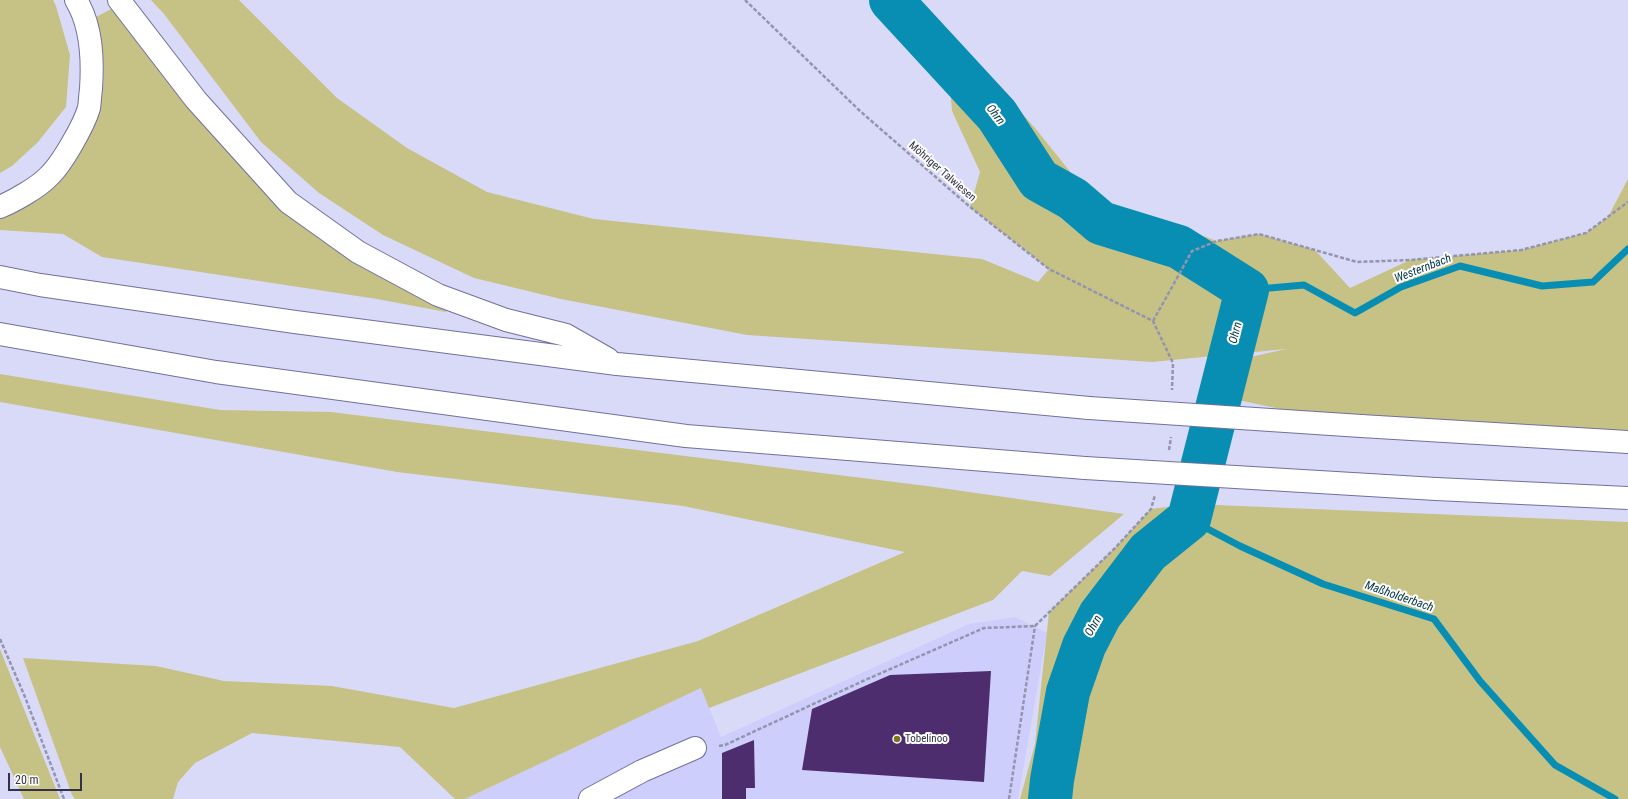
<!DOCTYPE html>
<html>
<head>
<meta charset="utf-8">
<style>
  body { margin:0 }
  #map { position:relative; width:1628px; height:799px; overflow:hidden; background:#d9daf8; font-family:"Roboto Condensed",sans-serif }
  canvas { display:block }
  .scale { position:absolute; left:8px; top:773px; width:74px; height:18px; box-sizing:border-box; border:2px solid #333246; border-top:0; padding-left:5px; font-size:12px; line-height:14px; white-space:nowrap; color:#333246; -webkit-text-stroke:3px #fefefe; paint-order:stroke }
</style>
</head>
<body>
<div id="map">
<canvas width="1628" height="799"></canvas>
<div class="scale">20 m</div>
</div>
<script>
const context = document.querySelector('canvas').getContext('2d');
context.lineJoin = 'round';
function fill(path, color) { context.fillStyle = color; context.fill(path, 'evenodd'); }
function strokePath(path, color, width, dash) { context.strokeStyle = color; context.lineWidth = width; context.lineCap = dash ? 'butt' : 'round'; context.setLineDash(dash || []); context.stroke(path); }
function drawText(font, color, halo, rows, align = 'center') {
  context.font = font + ' "Roboto Condensed",sans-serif'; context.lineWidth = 4; context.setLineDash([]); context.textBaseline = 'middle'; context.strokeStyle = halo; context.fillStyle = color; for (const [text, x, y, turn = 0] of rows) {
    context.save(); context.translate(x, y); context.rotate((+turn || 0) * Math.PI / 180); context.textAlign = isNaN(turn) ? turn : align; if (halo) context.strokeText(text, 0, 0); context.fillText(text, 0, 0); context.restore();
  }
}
const built = new Path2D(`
  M1015 617 1047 633 1018 799H465L701 688 721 737 969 624Z`);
const green = new Path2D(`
  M0 0H53L56 6 70 55 66 107 38 142 12 166 0 173Z
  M151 0H239L337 98 407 148 487 192 594 219 982 259 1038 282 1049 269 970 207 980 172 952 111 948 62 973 58 1035 128 1097 205 1156 219 1217 241 1259 234 1315 250 1350 288 1410 260 1521 250 1586 233 1608 217 1628 179V436L1361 426 1238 400 1228 362 1286 349 1152 362 747 335 561 299 474 278 383 235 319 193 261 142 164 14Z
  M115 7 213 135 364 263 446 310V312L377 299 102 257 63 234 0 230V219C28 209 40 197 59 174 71 161 83 149 91 133 109 98 105 54 96 17Z
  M0 374 220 410 331 412 927 486 1124 514 1050 576 1022 571 993 600 709 708 701 688 465 799H455L400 747 252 733 195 763 178 782 173 799H75L72 795 23 658 156 666 224 681 332 686 454 708 698 641 905 552 683 506 397 472 0 402Z
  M1192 504 1628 522V799H1020L1035 744 1049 612 1115 548 1151 509Z
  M0 649 60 799H24L0 747Z`);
const stream = new Path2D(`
  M1247 290 1304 285 1355 313 1401 287 1460 266 1542 286 1593 282 1628 249
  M1189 519 1240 546 1323 584 1434 619 1480 681 1555 765 1615 799`);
const river = new Path2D(`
  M891 0 997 115 1039 180 1073 199 1101 223 1179 247 1247 290 1189 519 1148 552 1100 615 1084 646 1068 692 1052 780 1050 799`);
const building = new Path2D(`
  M991 671 984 782 802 770 812 709 890 675Z
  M754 740 755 788H746V799H722V753Z`);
const path = new Path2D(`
  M745 0 860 111 970 207 1022 248 1049 269 1153 321 1173 363 1172 390
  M1153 321 1192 251 1217 241 1259 234 1357 262 1410 260 1521 250 1586 233 1628 202
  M1169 450 1171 437
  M1035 626 1115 548 1151 509 1155 495
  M0 639 25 697 64 799
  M719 746 725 745 863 681 984 628 1035 626
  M1009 799 1035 626`);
const minor = new Path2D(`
  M590 799 642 771 695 748`);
const highway = new Path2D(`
  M119 0 196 100 288 202 358 252 438 295 506 320 566 335 608 359
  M0 207C14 201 39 187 49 176 62 164 84 125 89 108 90 102 90 95 91 89 93 59 92 26 76 0
  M0 277 40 285 295 322 617 364 1089 408
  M0 334 216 372 686 436 1085 468
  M1361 426 1628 442`);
const highwayBridge = new Path2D(`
  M1089 408 1361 426
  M1085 468 1436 489 1628 498`);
const markers = [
  [897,739,4,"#7d7519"]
];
const streetNames = [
  ["Möhriger Talwiesen",942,172,41]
];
const poiNames = [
  ["Tobelinoo",905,739]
];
const waterNames = [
  ["Ohrn",995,115,52],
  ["Westernbach",1423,269,-21],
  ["Ohrn",1236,333,-76],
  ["Maßholderbach",1399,597,19],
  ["Ohrn",1094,626,-61]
];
fill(built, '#cecefc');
fill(green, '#c6c285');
strokePath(stream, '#098eb3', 7);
strokePath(river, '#098eb3', 44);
fill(building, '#4e2d6f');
strokePath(minor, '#71709e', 24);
strokePath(highway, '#71709e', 24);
strokePath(path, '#9494ae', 2.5, [4, 2]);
strokePath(minor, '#fff', 22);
strokePath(highway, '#fff', 22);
strokePath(highwayBridge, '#71709e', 24, []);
strokePath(highwayBridge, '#fff', 22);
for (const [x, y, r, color] of markers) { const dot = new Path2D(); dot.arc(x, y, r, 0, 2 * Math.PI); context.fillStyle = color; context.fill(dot); strokePath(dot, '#fefefe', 1.5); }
drawText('11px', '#333246', '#fefefe', streetNames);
drawText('11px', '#333246', '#fefefe', poiNames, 'left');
drawText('italic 12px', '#023545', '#fefefe', waterNames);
</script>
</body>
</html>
